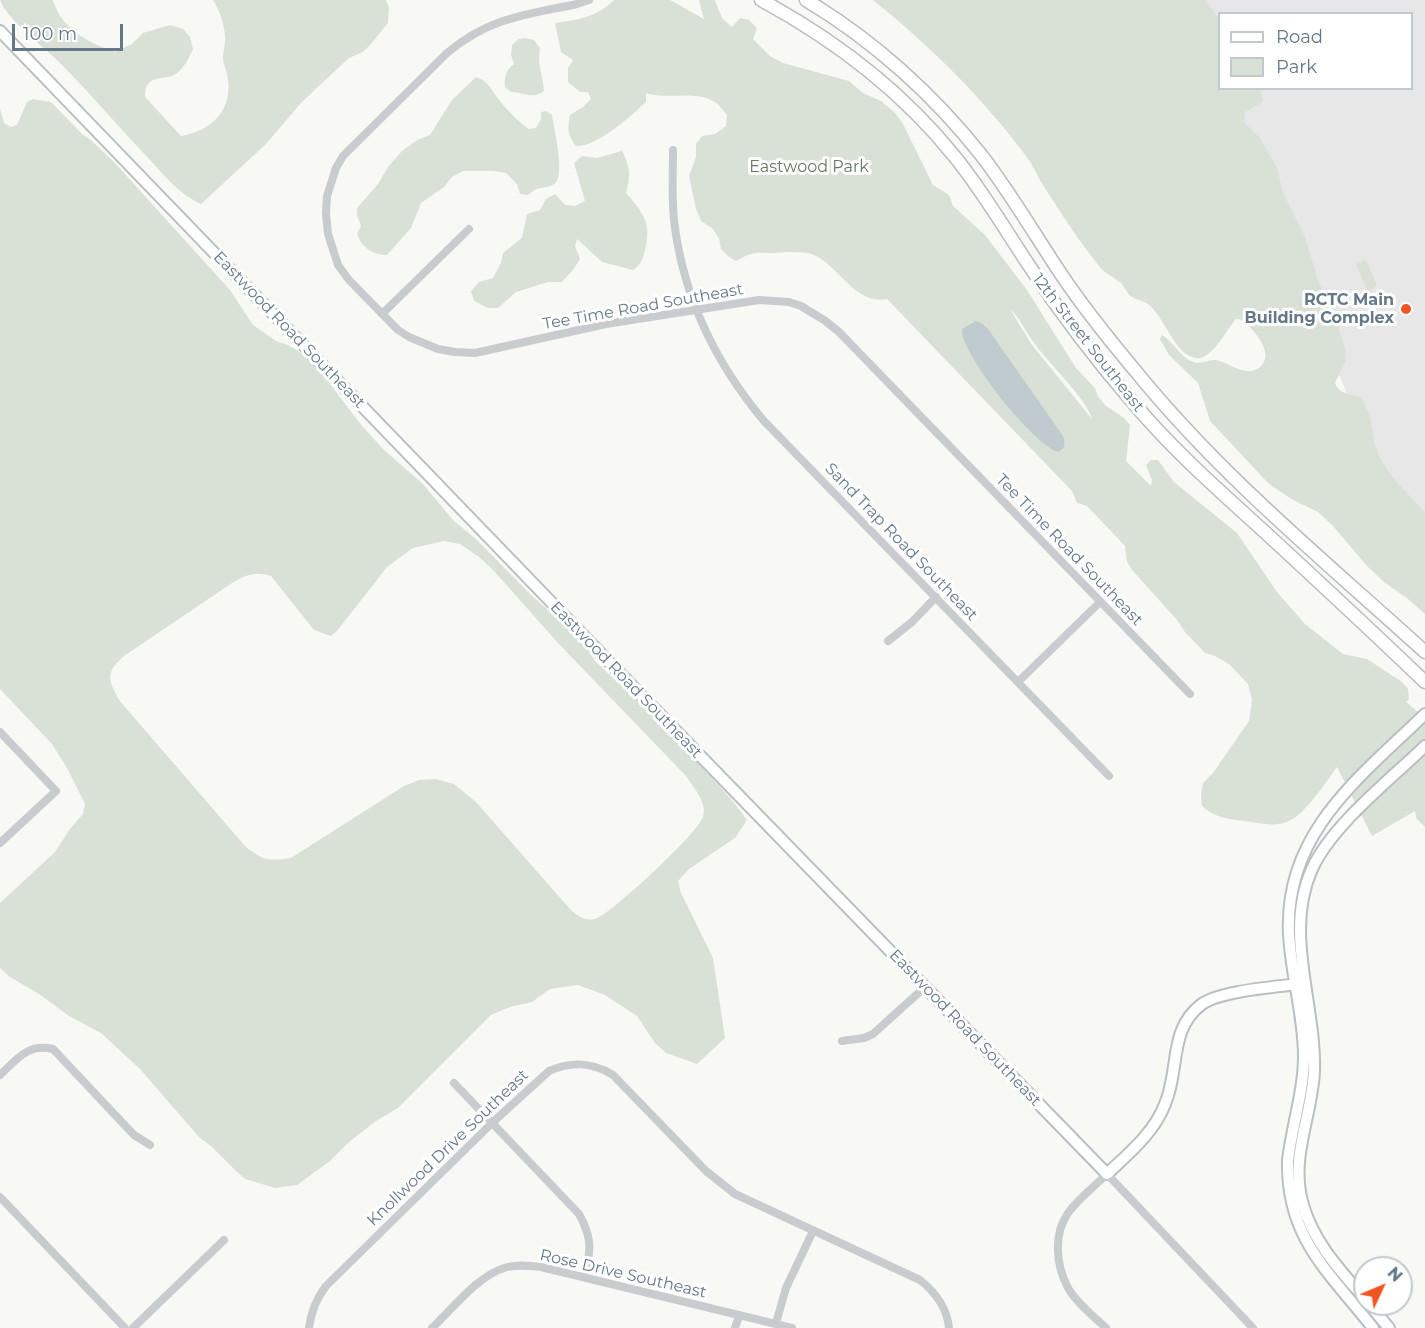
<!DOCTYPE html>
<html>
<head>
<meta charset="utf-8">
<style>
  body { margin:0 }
  #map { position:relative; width:1425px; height:1328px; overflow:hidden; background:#f8f8f5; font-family:Montserrat,sans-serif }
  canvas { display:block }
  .legend { position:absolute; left:1218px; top:12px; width:195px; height:78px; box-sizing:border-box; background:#fff; border:2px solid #c1c9cf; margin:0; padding:8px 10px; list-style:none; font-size:18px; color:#657888 }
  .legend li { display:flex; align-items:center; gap:12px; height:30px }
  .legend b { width:30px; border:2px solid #c1c9cf }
  .north { position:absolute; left:1353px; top:1256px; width:60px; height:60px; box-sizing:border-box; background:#fff; border:2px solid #c1c9cf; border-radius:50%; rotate:46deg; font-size:16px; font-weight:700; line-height:24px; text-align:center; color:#657888 }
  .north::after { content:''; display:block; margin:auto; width:21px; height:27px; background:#ee5520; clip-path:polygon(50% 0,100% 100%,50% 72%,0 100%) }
  .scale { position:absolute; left:12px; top:24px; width:111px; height:27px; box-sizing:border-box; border:3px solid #657888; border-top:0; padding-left:8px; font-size:18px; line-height:21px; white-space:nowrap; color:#657888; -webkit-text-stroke:4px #fff; paint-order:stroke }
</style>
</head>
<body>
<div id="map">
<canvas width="1425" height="1328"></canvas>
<ul class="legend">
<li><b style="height:8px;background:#fff"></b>Road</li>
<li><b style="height:16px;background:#d9e1d6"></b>Park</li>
</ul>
<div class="north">N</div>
<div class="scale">100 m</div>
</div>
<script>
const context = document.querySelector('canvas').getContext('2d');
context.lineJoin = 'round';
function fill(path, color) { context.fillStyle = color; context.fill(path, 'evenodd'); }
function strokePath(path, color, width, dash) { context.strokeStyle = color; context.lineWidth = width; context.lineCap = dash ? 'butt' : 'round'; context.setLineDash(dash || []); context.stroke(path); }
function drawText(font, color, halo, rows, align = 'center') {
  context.font = font + ' Montserrat,sans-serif'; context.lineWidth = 6; context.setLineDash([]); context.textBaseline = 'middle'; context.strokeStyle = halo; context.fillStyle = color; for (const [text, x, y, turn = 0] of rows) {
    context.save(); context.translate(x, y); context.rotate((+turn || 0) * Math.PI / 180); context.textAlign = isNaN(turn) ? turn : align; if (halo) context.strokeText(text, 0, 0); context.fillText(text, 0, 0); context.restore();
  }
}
const built = new Path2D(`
  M1176 0H1425V520L1383 476ZM1220 14H1412V88H1220Z`);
const green = new Path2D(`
  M0 0H53C61 29 89 43 115 52L132 44 143 33 170 25 183 29 190 37 193 49C189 58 184 68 176 74 163 82 145 72 145 97L181 136C210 131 232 112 228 80 228 73 223 65 223 58 223 50 226 42 225 35 224 23 219 10 213 0H386L389 7 388 23 371 44 363 52 349 58 321 84 301 103 266 144 201 204C181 195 166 178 152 162 123 132 96 100 67 70 49 50 9 23 0 0Z
  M614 0H670L704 19 699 0H715L722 18 732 27 740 18 749 20 757 28 753 39 770 56 783 63 849 81 863 93 881 101 894 112 902 122 933 185 949 195 953 206 985 235 1027 290 1076 368 1095 388 1098 396 1105 405 1124 418 1130 425 1126 461 1151 486 1152 480 1146 465 1151 460H1158L1174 482 1237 533 1277 592 1305 624 1343 654 1367 659 1402 682 1408 689 1409 699 1406 702 1425 718V827L1416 818 1415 811 1372 836 1337 767C1326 782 1303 817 1287 822 1274 827 1258 823 1245 821 1228 819 1215 818 1202 806L1201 795 1203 783 1213 773 1249 721 1252 700 1248 684 1229 664 1215 656 1205 653 1185 632 1177 620 1133 571 1127 562 1125 546 1087 506 1077 503 1072 491 887 299C855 305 840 267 814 255 804 251 787 252 776 253 757 253 755 250 736 261L728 256 721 249 719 238 712 228 701 221 696 209 689 176 696 157V144L702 136 715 134 726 126 727 115C723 110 718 103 713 101 695 90 665 100 646 93V102C631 116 597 147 576 146 568 136 567 128 570 115L583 107 591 99 588 92H580L568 82V68L573 60 561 52 555 23C578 20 597 17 614 0ZM1010 309C1021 319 1026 333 1035 344 1049 364 1087 399 1092 419L1032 345Z
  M873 0H1206L1219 19 1220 88 1261 89 1263 102 1245 112 1244 122 1260 138 1277 168 1283 193 1305 237 1318 280 1338 327 1346 351 1345 362 1335 383C1340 395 1349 393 1360 397 1372 412 1371 428 1375 445 1381 469 1408 494 1425 512V614L1408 599 1384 582 1366 565 1333 526 1318 512 1293 500 1269 484 1210 421 1198 383 1169 355 1160 339 1162 335C1174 342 1180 357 1193 362 1202 365 1208 359 1216 360 1227 362 1235 370 1247 371 1251 372 1256 370 1260 367 1276 353 1253 330 1243 320L1236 319C1226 330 1212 361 1195 358 1175 355 1164 316 1148 304 1143 301 1137 300 1132 297 1127 294 1125 287 1121 283 1114 277 1105 274 1099 266 1079 241 1062 215 1045 188 1038 178 1034 166 1026 156 983 98 930 46 873 0Z
  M525 38 534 40 540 48C537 65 543 75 544 91 533 100 524 92 511 92L505 87C504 77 506 70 514 64L511 55 512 45 519 39Z
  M476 77C488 81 490 88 497 97 506 109 517 121 529 129L536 128 541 119V112L546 111 552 115C554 128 566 178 554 184 544 190 541 184 528 195L520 194 517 184 506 173 493 171H463L452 177 444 187 421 203 411 228 387 255C373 255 362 248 357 234L361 226 357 215V208L378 184 388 167 402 151 417 140 430 135 452 100Z
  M33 99 51 102 82 134 92 141 114 162 230 290 253 325 276 341 288 345 301 353 324 376 362 426 384 450 423 484 453 520 477 540 531 595 566 625 575 637 588 649 595 661 660 722 732 800 747 820 735 838 689 869 678 881 681 893 713 958 725 1038 697 1064 666 1053 655 1043 637 1016 605 995 578 985 550 989 532 1002 510 1007 491 1015 398 1108 376 1121 349 1142 330 1161 297 1185 275 1188 245 1179 236 1171 212 1147 199 1137 140 1069 101 1033 69 1016 39 994 10 977 0 968V903L55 852 70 829 83 814 85 804 67 768 52 744 0 689V109L4 123 11 127 17 125 27 102ZM444 541 460 544 479 557 494 571 558 643 686 776C693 787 708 803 703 817 698 833 610 915 595 919 584 921 578 916 570 909L476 802 454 784 436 779 419 780 404 786 291 858C269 861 263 861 245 846L119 700C108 679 105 673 124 656L232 583C246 575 255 571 271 576L314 630 331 636 337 631 387 567 413 548Z
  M622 151C630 166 631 176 626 193 643 212 652 224 645 250 643 259 641 265 633 270L602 262 577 239 575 246 580 259 573 270 562 282H548L516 292 498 308H488L474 301 471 291 479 282 493 278 501 263 503 253 522 238 527 214 540 210 546 199 555 194 565 205 575 206 585 201 574 163 582 156 597 158Z
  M1366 260 1377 286 1371 289 1372 292H1368L1356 264Z`);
const water = new Path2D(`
  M976 321 983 324 988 329 1063 436C1065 444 1066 448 1058 452 1034 446 959 352 962 329Z`);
const street = new Path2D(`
  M589 0 577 4C525 15 490 17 447 53L343 156 336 168 327 196 326 214 328 234 338 265 349 280 398 330 409 337 438 349 455 352 475 353 606 324 759 300 789 302 801 306 824 320 838 331 1190 694
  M673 150C673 176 671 202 675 228 685 300 717 365 764 421L1109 776
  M382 314 469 229
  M888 641 912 622 936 597
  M1018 682 1100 602
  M0 732 56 791 0 843
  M842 1041 864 1038 873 1034 925 987
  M0 1075C17 1059 28 1043 53 1049L134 1135 150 1145
  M454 1083 579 1214C593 1239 591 1251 584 1277
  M0 1197 125 1328
  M776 1323 786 1288 813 1231
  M133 1328 224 1240
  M309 1328C311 1312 316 1299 326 1286L492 1123 549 1071C572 1061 592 1062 613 1075L706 1171 735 1194 920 1280C935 1292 947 1307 949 1328
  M432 1328C452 1309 478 1276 504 1268 516 1264 529 1266 541 1267L792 1328
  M735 1328 739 1316
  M1106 1328C1093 1316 1077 1303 1068 1288 1056 1265 1053 1235 1068 1213 1079 1198 1094 1187 1107 1174L1253 1328`);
const secondary = new Path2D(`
  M0 31 608 661 1107 1174C1129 1153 1154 1133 1165 1104 1180 1070 1168 1029 1202 1004 1222 990 1280 987 1305 983
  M1365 1299C1340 1270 1314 1243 1303 1205 1289 1158 1312 1117 1314 1071 1316 1004 1283 933 1312 869 1332 825 1390 780 1425 746
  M1369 1304 1389 1328
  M1373 1328C1329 1272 1286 1238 1288 1160 1292 1126 1304 1091 1304 1056 1304 1015 1291 975 1289 934 1284 833 1359 778 1425 714`);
const primary = new Path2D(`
  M761 0C835 40 902 91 955 157 982 190 1004 228 1028 264 1061 314 1097 361 1136 406 1176 453 1222 493 1267 534 1320 583 1373 632 1425 682
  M806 0C873 40 934 95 982 156 1012 195 1036 237 1063 277 1086 311 1112 343 1138 374 1222 477 1327 563 1425 652`);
const markers = [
  [1406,309,6,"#ee5520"]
];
const parkNames = [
  ["Eastwood Park",809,167]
];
const poiNames = [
  ["RCTC Main",1394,300],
  ["Building Complex",1394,318]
];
const streetNames = [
  ["Tee Time Road Southeast",643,307,-10],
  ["Eastwood Road Southeast",289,330,46],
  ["12th Street Southeast",1088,343,52],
  ["Sand Trap Road Southeast",901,542,46],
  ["Tee Time Road Southeast",1069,550,46],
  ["Eastwood Road Southeast",626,680,46],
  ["Eastwood Road Southeast",965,1028,46],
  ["Knollwood Drive Southeast",448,1148,-44],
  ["Rose Drive Southeast",623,1274,13]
];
fill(built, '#e6e7e6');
fill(green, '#d9e1d6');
fill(water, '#c0cbcf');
strokePath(secondary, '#babfc4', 14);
strokePath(primary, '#b9bdc1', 15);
strokePath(street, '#c8cccf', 8);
strokePath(secondary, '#fff', 10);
strokePath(primary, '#fff', 12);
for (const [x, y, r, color] of markers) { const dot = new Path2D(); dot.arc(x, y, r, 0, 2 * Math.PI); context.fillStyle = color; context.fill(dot); strokePath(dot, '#fff', 2); }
drawText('16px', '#657a61', '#fff', parkNames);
drawText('bold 16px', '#657888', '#fff', poiNames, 'right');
drawText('16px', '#657888', '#fff', streetNames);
</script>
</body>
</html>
